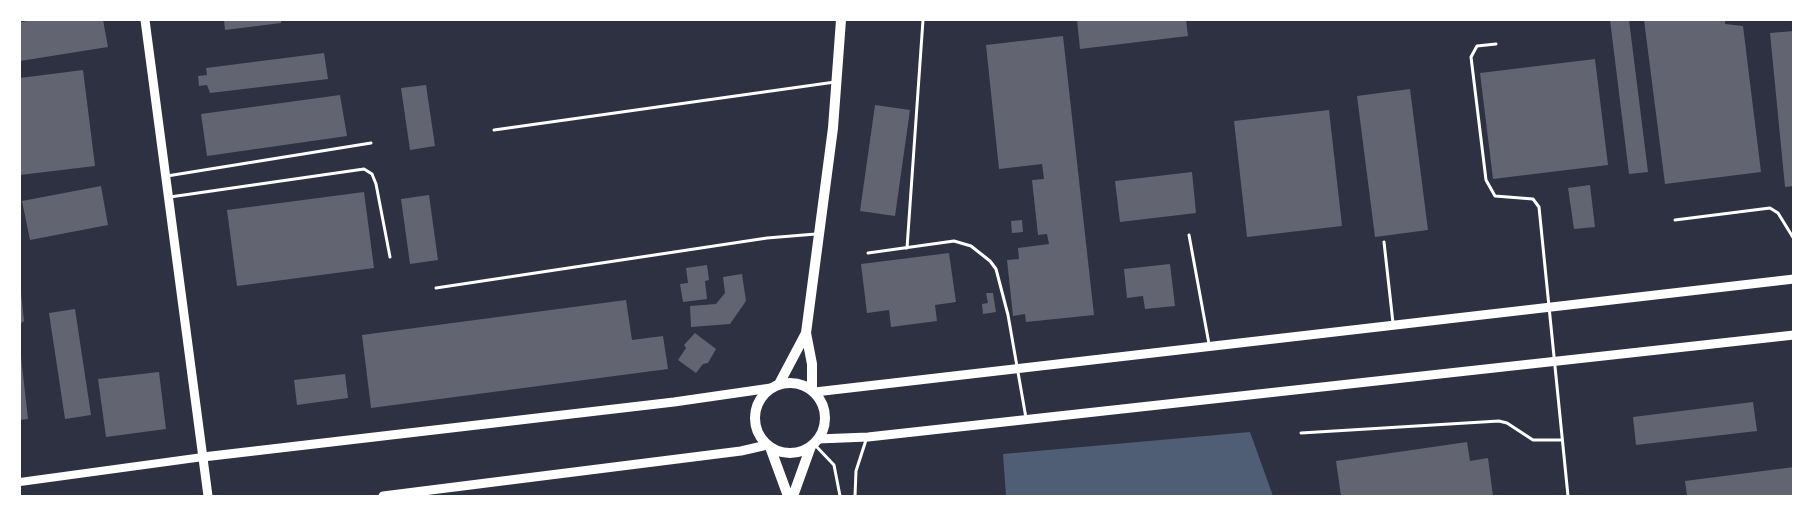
<!DOCTYPE html>
<html>
<head>
<meta charset="utf-8">
<style>
  body { margin:0 }
  #map { position:relative; width:1813px; height:516px; overflow:hidden; background:#2d3142; font-family:Overpass,sans-serif }
  canvas { display:block }
  .frame { position:absolute; inset:0; border:21px solid #fff; pointer-events:none }
</style>
</head>
<body>
<div id="map">
<canvas width="1813" height="516"></canvas>
<div class="frame"></div>
</div>
<script>
const context = document.querySelector('canvas').getContext('2d');
context.lineJoin = 'round';
function fill(path, color) { context.fillStyle = color; context.fill(path, 'evenodd'); }
function strokePath(path, color, width, dash) { context.strokeStyle = color; context.lineWidth = width; context.lineCap = dash ? 'butt' : 'round'; context.setLineDash(dash || []); context.stroke(path); }
const water = new Path2D(`
  M1250 432 1273 496H1006L1003 454Z`);
const building = new Path2D(`
  M36 20H103L108 47 20 61V22Z
  M224 20H281V23L225 30Z
  M1077 20H1186L1188 36 1080 49Z
  M1610 20H1629L1648 172 1629 174Z
  M1644 20H1725V24L1743 26 1761 172 1665 184Z
  M1794 31V186L1785 187 1770 33Z
  M1063 36 1094 315 1026 322 1025 314 1013 316 1007 260 1019 259 1018 248 1049 244 1047 234 1038 235 1032 180 1044 179 1042 164 999 169 986 45Z
  M324 53 328 79 210 93 207 85 199 86 198 76 207 75 206 68Z
  M1595 59 1608 165 1493 179 1480 73Z
  M83 70 95 166 20 175V78Z
  M426 85 435 146 410 150 401 88Z
  M1410 89 1428 230 1375 237 1357 96Z
  M340 95 347 136 207 156 201 114Z
  M875 105 910 110 895 216 860 211Z
  M1329 110 1342 226 1247 237 1234 121Z
  M1192 172 1196 213 1120 222 1115 181Z
  M1590 185 1595 227 1574 229 1568 188Z
  M101 186 108 225 30 240 22 201Z
  M364 192 374 268 237 286 227 210Z
  M429 195 438 260 410 264 401 199Z
  M1022 220 1023 232 1012 233 1011 221Z
  M949 253 956 302 935 305 937 321 891 327 889 310 867 313 861 264Z
  M1170 264 1175 306 1145 309 1143 296 1127 298 1124 269Z
  M707 265 709 280 705 281 707 299 683 302 680 284 688 283 686 268Z
  M742 274 746 301 730 324 691 327 690 306 716 304 725 293 723 277Z
  M20 284 24 321 20 324Z
  M986 293H993L996 312 983 314 982 304 988 303Z
  M626 300 632 340 663 336 668 369 371 408 362 335Z
  M75 309 91 415 65 419 49 313Z
  M695 333 716 349 708 363 703 364 696 373 678 360 686 348 684 345Z
  M20 348 28 419 20 420Z
  M159 372 166 429 106 437 98 379Z
  M345 374 348 398 297 405 294 380Z
  M1753 402 1757 431 1636 445 1633 417Z
  M1467 442 1470 461 1488 458 1493 496H1341L1336 461Z
  M1794 467V496H1687L1685 481Z`);
const service = new Path2D(`
  M1496 44 1477 46 1471 57 1486 180 1495 196 1533 199 1539 207 1568 496
  M494 130 835 82
  M167 176 371 143
  M170 197 364 169 372 174 376 184 390 257
  M1675 220 1770 208 1778 213 1794 239
  M1189 235 1209 344
  M1384 242 1393 323
  M907 248 923 20
  M868 253 954 241 971 246 990 261 996 269 1008 315 1026 418
  M436 288 767 238 816 234
  M1301 433 1499 421 1507 423 1533 440H1562
  M814 444 834 465 840 496
  M855 496 856 471 866 440`);
const tertiary = new Path2D(`
  M20 482 203 457`);
const secondary = new Path2D(`
  M145 20 208 496
  M815 392 1794 279
  M818 439 868 437 1794 335
  M203 457 674 402 771 388
  M383 496 741 451 767 445`);
const primary = new Path2D(`
  M755 418a35 35 0 1 1 70 0a35 35 0 1 1-70 0Z
  M779 384 806 333
  M812 389V364L806 333 833 128 841 20
  M770 447 788 496
  M793 496 811 446`);
fill(water, '#4f5d75');
fill(building, '#626471');
strokePath(service, '#fff', 3);
strokePath(tertiary, '#fff', 8);
strokePath(secondary, '#fff', 9);
strokePath(primary, '#fff', 10);
</script>
</body>
</html>
